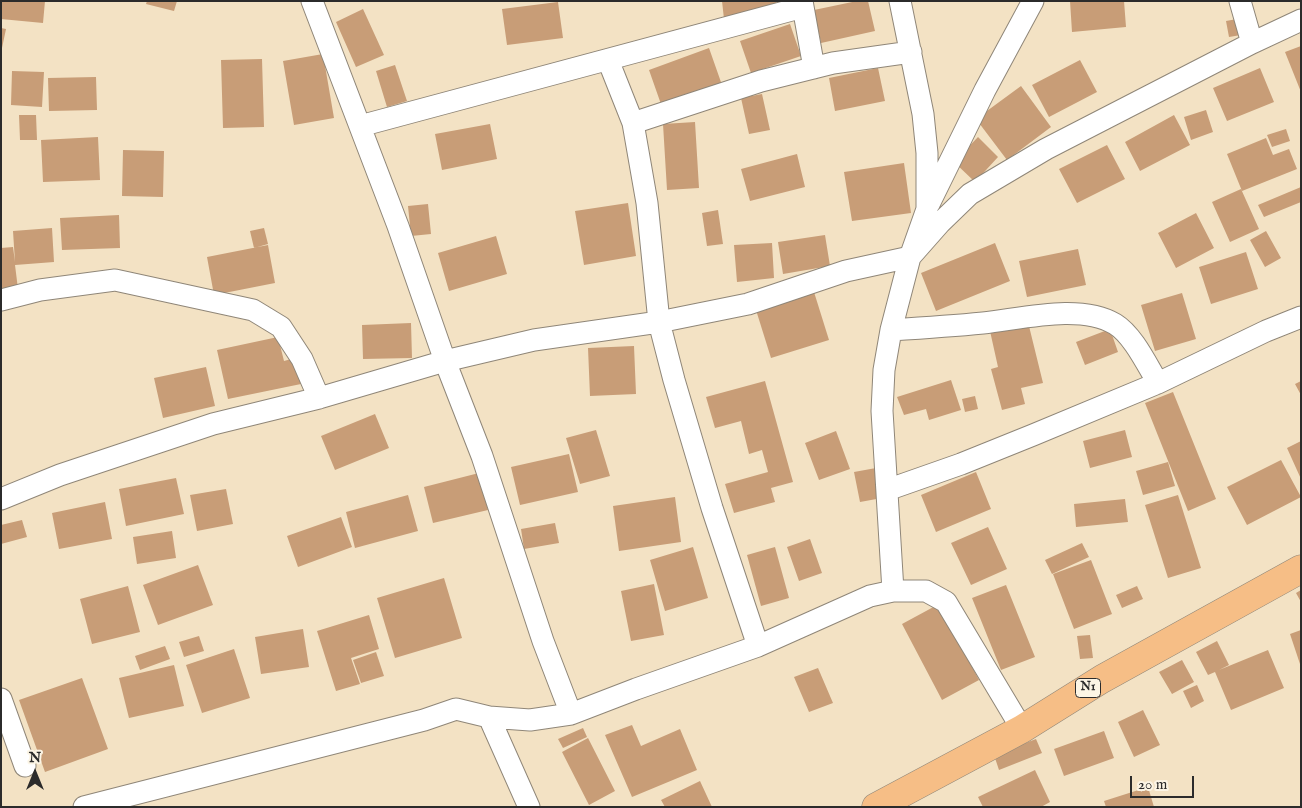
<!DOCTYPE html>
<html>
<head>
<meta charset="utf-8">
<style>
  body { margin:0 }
  #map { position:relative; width:1302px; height:808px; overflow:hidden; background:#f3e2c4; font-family:"IM FELL English",serif }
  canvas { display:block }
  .frame { position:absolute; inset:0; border:2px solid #2b2b2b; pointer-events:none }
  .north { position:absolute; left:10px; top:748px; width:50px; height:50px; -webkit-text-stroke:4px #fcf5e5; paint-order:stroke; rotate:0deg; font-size:14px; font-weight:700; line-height:20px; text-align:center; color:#2b2b2b }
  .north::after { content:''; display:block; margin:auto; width:18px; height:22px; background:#2b2b2b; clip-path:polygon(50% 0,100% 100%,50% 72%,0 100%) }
  .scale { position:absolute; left:1130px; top:776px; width:64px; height:22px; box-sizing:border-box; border:2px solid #2b2b2b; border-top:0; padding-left:6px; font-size:15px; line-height:18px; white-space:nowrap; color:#2b2b2b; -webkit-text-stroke:4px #fcf5e5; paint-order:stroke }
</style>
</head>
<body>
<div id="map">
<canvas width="1302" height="808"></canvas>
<div class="frame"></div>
<div class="north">N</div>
<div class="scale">20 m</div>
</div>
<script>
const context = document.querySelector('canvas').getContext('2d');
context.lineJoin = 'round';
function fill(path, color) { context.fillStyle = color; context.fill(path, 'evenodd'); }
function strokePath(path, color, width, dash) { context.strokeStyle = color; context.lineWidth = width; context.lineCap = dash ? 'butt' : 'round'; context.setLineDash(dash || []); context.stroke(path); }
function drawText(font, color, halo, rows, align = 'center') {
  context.font = font + ' "IM FELL English",serif'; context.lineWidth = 5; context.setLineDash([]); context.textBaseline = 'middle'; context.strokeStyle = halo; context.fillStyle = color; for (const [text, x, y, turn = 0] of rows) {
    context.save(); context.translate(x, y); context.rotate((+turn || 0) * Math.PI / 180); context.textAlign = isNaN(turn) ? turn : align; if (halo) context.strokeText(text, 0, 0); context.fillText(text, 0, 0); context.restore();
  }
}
const building = new Path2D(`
  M1 1H45L43 23 1 19Z
  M147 1H177L174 11 146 4Z
  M722 1H776L777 12 724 19Z
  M857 1H868L875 31 821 43 814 10Z
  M1070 1H1124L1126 27 1072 32Z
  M558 2 563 38 507 45 502 9Z
  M363 9 384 55 356 67 336 22Z
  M1237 19 1241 35 1229 37 1226 21Z
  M790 24 801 56 751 73 740 41Z
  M1 28 6 29 2 48H1Z
  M1301 46V92L1285 52Z
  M709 48 722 85 662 107 649 70Z
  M323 54 334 118 294 125 283 61Z
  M262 59 264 127 223 128 221 60Z
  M1080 60 1097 92 1049 117 1032 85Z
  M395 65 407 101 387 107 376 71Z
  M878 68 885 101 835 111 829 78Z
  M1260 68 1274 102 1227 121 1213 88Z
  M12 71 44 72 42 107 11 105Z
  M96 77 97 110 49 111 48 78Z
  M1021 86 1051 127 1007 160 976 119Z
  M762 94 770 130 749 134 741 98Z
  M1206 110 1213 132 1191 140 1184 117Z
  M19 115H36L37 140H20Z
  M1174 115 1190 145 1140 171 1125 142Z
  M695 122 699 188 667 190 663 124Z
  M490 124 497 159 442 170 435 134Z
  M1286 129 1290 141 1272 147 1267 135Z
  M98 137 100 180 43 182 41 140Z
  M978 137 998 157 975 182 954 162Z
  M1266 138 1273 155 1289 149 1297 169 1242 191 1227 154Z
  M1107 145 1125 179 1077 203 1059 169Z
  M123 150 164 151 163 197 122 196Z
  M797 154 805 187 750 201 741 169Z
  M904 163 911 213 852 221 844 172Z
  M1301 187V202L1264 217 1258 205Z
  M1241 189 1259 229 1230 242 1212 202Z
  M628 203 636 256 584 265 575 211Z
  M428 204 431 234 411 236 408 206Z
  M718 210 723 244 707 246 702 213Z
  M1196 213 1214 248 1176 268 1158 233Z
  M119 215 120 248 62 250 60 218Z
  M52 228 54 262 15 265 18 289 1 291V248L13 247 15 262 13 231Z
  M264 228 268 244 254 248 250 231Z
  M1266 231 1281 258 1265 267 1250 240Z
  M825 235 830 266 783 274 778 242Z
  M496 236 507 274 449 291 438 253Z
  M772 243 774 278 737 282 734 245Z
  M995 243 1010 281 936 311 921 273Z
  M268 245 275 283 214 295 207 257Z
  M1078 249 1086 285 1027 297 1019 261Z
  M1246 252 1258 289 1211 304 1199 267Z
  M814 292 829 340 771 358 756 310Z
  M1182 293 1196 339 1155 351 1141 305Z
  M1028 322 1043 383 1021 388 1025 404 1002 410 991 369 998 367 990 331Z
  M411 323 412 358 363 359 362 325Z
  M1110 329 1118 352 1085 365 1076 342Z
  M278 337 284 361 295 358 301 384 228 399 217 350Z
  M634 346 636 394 590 396 588 348Z
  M206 367 215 406 163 418 154 378Z
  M951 380 961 410 929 420 926 409 904 415 897 397Z
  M765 381 793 482 771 488 775 502 734 513 725 484 768 472 762 450 749 454 741 421 715 428 706 397Z
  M1301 381V395L1295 384Z
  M1173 392 1216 499 1188 511 1145 403Z
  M975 396 978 409 965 412 962 399Z
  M375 414 389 448 335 470 321 436Z
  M596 430 610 476 580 484 566 438Z
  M1125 430 1132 457 1090 468 1083 441Z
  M836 431 850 469 819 480 805 443Z
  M1301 441V479L1287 448Z
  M569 454 578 492 520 505 511 467Z
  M1281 460 1301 497 1247 525 1227 487Z
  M1168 462 1175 486 1143 495 1136 471Z
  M876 468 882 498 860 502 854 472Z
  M976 472 991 509 936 532 921 495Z
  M479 473 488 510 433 523 424 487Z
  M176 478 184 514 126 526 119 489Z
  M226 489 233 524 197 531 190 495Z
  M408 495 418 531 355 548 346 512Z
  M1178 495 1201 568 1168 578 1145 505Z
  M675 497 681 542 619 551 613 506Z
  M1125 499 1128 522 1076 527 1074 504Z
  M105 502 112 539 59 549 52 513Z
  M341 517 352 547 298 567 287 536Z
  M22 520 27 537 1 544V525Z
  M555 523 559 543 524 549 521 529Z
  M988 527 1007 569 971 585 951 543Z
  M172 531 176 558 137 564 133 537Z
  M810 539 822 573 799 581 787 547Z
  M1082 543 1089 557 1052 574 1045 560Z
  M693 547 708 598 665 611 650 560Z
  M775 547 789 598 761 606 747 555Z
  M1091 560 1112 614 1074 629 1053 574Z
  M198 565 213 605 158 625 143 585Z
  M444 578 462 638 395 658 377 598Z
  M654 584 664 635 631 641 621 591Z
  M1006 585 1035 657 1001 670 972 598Z
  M128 586 140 632 92 644 80 599Z
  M1137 586 1143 599 1122 608 1116 595Z
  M1301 590V602L1296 593Z
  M939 604 979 680 942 700 902 624Z
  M369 615 379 649 351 658 360 684 336 691 317 631Z
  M303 629 309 667 261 674 255 637Z
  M1301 630V664H1300L1290 634Z
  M1090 635 1093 658 1080 659 1077 636Z
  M199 636 204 651 184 657 179 642Z
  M1217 641 1229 665 1219 670 1268 650 1284 688 1231 710 1215 672 1208 675 1196 652Z
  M165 646 170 659 140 670 135 656Z
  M234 649 250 698 202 713 186 665Z
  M376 652 384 676 361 683 353 660Z
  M1182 660 1194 682 1172 694 1159 672Z
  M174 665 184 706 129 718 119 678Z
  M818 668 833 703 809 712 794 677Z
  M82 678 108 749 45 772 19 700Z
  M1197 685 1204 701 1191 708 1183 691Z
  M1143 710 1160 745 1134 757 1118 722Z
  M632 725 641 746 680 729 697 770 632 797 605 735Z
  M583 728 587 737 563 748 558 739Z
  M1104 731 1114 758 1064 776 1054 749Z
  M588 738 615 791 589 805 562 752Z
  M1036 739 1042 753 999 770 994 755Z
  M1035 770 1050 802 1041 807H983L978 797Z
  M700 781 712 807H665L661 800Z
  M1148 787 1154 807H1106L1104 801Z`);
const minor = new Path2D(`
  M312 1 398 226 445 361 482 456 543 641 571 714
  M802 1 814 68
  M1240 1 1252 43
  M608 60 633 123 647 203 659 322 674 380 712 508 758 646
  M633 123 761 81 833 63 911 52
  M360 126 803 7
  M929 204 985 90 1033 1
  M1 300 40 290 115 280 253 310 281 327 302 359 319 398
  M891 330C922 328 952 326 983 323 1021 319 1080 303 1115 324 1133 335 1147 365 1158 383
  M887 490 961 464 1033 435 1158 383 1266 331 1301 317
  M1 499 60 475 213 424 319 398 445 361 534 340 659 322 748 304 846 271 910 257 927 209V153L923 114 900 1
  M893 591 882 411 884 370 891 330 910 257 940 223 970 194 1046 149 1252 43 1301 20
  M1 699 25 766
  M489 717 529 807
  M84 807 424 720 456 709 489 717 530 720 571 714 636 689 758 646 870 596 893 591H926L946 602 1022 729`);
const primary = new Path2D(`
  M876 807 1022 729 1102 679 1301 569`);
const shields = [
  [1088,688,25]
];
const shieldNames = [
  ["N1",1088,688]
];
fill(building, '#c89d77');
strokePath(minor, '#8f8678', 23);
strokePath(primary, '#8f8678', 29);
strokePath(minor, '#fff', 21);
strokePath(primary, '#f6be86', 28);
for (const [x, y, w] of shields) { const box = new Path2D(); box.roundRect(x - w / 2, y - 9.5, w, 19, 4); context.fillStyle = '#fcf5e5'; context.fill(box); strokePath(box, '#2b2b2b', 1); }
drawText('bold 12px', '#2b2b2b', null, shieldNames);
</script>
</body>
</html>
